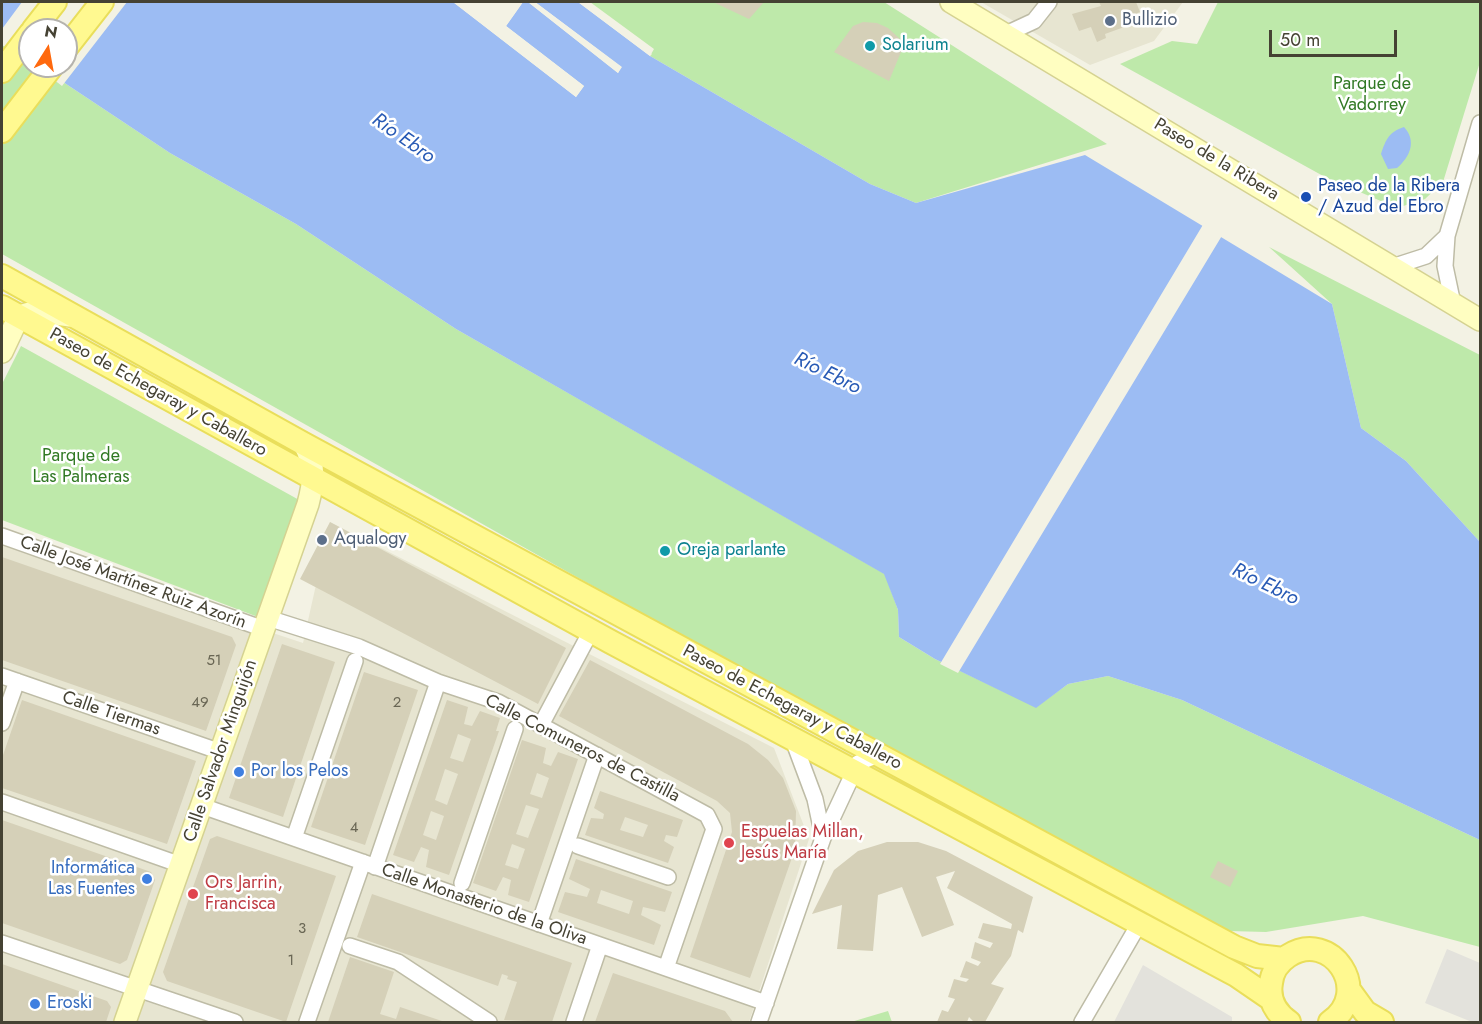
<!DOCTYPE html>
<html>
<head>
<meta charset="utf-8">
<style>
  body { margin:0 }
  #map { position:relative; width:1482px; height:1024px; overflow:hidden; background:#f3f2e4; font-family:Jost,sans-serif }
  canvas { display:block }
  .frame { position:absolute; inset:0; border:3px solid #454233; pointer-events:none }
  .north { position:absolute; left:18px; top:18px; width:60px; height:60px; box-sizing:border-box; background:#fff; border:2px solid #b5b3ad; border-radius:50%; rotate:11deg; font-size:16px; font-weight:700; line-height:24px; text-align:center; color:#454233 }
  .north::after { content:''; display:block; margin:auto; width:21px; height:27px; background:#ff690e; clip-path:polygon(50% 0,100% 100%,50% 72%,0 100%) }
  .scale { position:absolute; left:1269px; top:30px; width:128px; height:27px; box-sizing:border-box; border:3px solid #454233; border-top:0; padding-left:8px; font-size:18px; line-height:21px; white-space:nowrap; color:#454233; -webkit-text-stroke:4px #fff; paint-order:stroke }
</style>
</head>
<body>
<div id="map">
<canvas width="1482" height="1024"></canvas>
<div class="frame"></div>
<div class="north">N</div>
<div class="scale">50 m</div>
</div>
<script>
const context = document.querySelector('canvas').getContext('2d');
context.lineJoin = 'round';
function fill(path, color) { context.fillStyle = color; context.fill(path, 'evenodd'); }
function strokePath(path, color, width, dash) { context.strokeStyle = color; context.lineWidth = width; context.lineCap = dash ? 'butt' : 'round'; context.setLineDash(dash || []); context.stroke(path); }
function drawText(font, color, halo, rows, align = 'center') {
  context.font = font + ' Jost,sans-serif'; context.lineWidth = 5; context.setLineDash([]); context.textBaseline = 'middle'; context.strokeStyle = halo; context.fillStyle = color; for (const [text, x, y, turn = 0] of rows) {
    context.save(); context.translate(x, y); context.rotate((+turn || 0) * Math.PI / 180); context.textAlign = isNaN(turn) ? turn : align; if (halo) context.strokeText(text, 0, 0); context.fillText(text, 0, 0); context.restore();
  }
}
const residential = new Path2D(`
  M981 2H1183L1154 41 1090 65Z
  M330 522 774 748 809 839 749 1022H2V543L303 643Z`);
const green = new Path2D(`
  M590 2H884L1107 144 916 203 870 184 650 56 654 49Z
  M1218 2H1480V62L1443 182 1425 199 1397 208 1325 177 1120 64 1172 41 1197 44Z
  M2 41 30 60V66H39L170 153 296 224 456 329 885 574 898 610 899 637 935 659 1036 707 1068 684 1108 676 1182 700 1480 840V947L1363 916 1266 932 1228 931 760 680 2 254Z
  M1269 247 1480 355V542L1406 461 1361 428 1332 304Z
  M21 346 301 501 258 617 2 520V384Z
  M888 1011 892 1022H851Z`);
const parking = new Path2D(`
  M1447 949 1480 963V1022H1472L1425 1003Z
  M1143 965 1232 1017V1022H1114Z`);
const water = new Path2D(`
  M2 2H453L576 97 584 86 506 26 523 2H528L618 73 621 67 535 2H578L650 56 870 184 916 203 1085 155 1332 304 1361 428 1406 461 1480 542V840L1182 700 1108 676 1068 684 1036 708 935 659 899 637 898 610 884 574 456 329 296 224 170 153 39 66H66V30H30L2 41Z
  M1404 127C1417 141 1410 157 1397 168L1388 169 1381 154C1386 139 1389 132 1404 127Z`);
const pier = new Path2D(`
  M22 2H127L62 86 36 66H66V30H30V63L2 45V29Z
  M453 2H458L576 93 580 87 503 27 520 2H523L506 26 584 86 576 97Z
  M528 2H535L622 67 618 73Z
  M578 2H583L652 54 650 56Z
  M1204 223 1223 234 958 673 940 664Z`);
const building = new Path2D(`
  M713 2H764L749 19Z
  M1099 2H1136L1140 12 1124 18 1127 26 1105 34 1106 38 1097 42 1091 27 1079 31 1072 14 1101 6Z
  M863 22 877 23 888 28 900 39 901 52 889 81 834 52 853 26Z
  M330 522 566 648 538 704 300 579Z
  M2 557 232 637 236 645 206 731 2 660Z
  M282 644 335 662 283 817 229 798Z
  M590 660 748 744 768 760 783 778 796 811 795 849 750 978 690 957 732 832 730 813 717 801 559 716Z
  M364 672 418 690 365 845 311 827Z
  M22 700 196 761 167 844 2 788V758Z
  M447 700 468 707 464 724 472 726 480 711 500 718 496 731H499L449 875 426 867 429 850 421 847 414 862 393 855ZM458 734 471 739 463 762 450 758ZM445 769 458 774 447 805 435 800ZM431 811 444 816 436 840 423 835Z
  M522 740 546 748 543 763 551 766 558 752 578 759 529 902 508 895 511 880 503 877 496 891 473 883ZM537 773 549 778 542 798 530 794ZM526 805 539 809 528 838 516 834ZM512 844 525 849 518 869 505 865Z
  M600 791 683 820 677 837 666 835 664 841 674 847 668 863 585 835 591 818 603 819 604 814 594 808ZM625 817 648 825 643 837 620 830Z
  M2 820 151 872 155 880 127 960 120 964 2 923Z
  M217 836 336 876 286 1022 167 981 163 972 210 839Z
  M887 842H918L946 851 1033 897 1023 933 1018 930 1011 956 991 984 1004 988 985 1022H974L969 1017 967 1022H937L942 1010 948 1012 955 999 948 997 954 979 966 982 969 979 960 977 966 961 978 966 981 962 971 958 975 942 990 948 993 943 978 938 983 923 1011 929 1012 924 947 888 955 871 936 877 954 925 922 937 902 887 878 895 873 951 837 949 842 905 812 914 834 870 858 851Z
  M576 859 672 892 665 912 643 907 641 915 661 925 654 945 558 912 565 892 587 897 590 889 569 879ZM601 890 633 901 629 914 597 903Z
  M1218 861 1238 871 1230 887 1210 877Z
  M372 894 572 963 552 1022 504 1020 517 982 507 979 508 976 502 974 498 986 357 937Z
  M350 957 394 972 380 1014 396 1019 400 1007 445 1022H328Z
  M2 964 107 1001 111 1007 106 1022H2Z
  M613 973 725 1011 733 1022H595Z`);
const street = new Path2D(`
  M1006 34 1034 21 1049 2
  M1395 266 1426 256 1447 236
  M1453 304 1445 266 1447 236 1480 123
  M2 536 264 629
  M268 618 359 647 438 682 498 702 707 815 714 829 666 968
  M2 676 221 752
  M2 723 17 681
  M541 725 591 631
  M793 740 815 799 823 837
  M2 802 181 865
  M202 806 766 1003
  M294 838 355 661
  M578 846 668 877
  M375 867 438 682
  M462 883 515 729
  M539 924 597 755
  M2 943 235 1022
  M350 946 398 962 489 1022
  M307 1022 363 862
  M574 1022 600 945
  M759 1022 823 838 858 763 878 755
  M1082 1022 1139 924`);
const secondary = new Path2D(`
  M951 2 1480 320
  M2 352 19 316 36 311 70 316
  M125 1022 308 504C314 481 316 466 304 444`);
const primary = new Path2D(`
  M33 30 55 2
  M66 48 102 2
  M2 71 30 34
  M2 131 52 66
  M2 276 304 444 1234 947 1257 956 1284 959
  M2 307 611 642 1236 975 1271 999
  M1349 990 1365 1012 1382 1022
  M1289 1022C1276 1013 1268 1000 1271 983 1272 972 1279 962 1288 956 1331 928 1374 992 1330 1022`);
const markers = [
  [1110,21,6,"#5c6f8a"],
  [870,46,6,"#0f9aa8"],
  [1306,197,6,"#1a4fb4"],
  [322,540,6,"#5c6f8a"],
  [665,551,6,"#0f9aa8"],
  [239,772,6,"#3f7fe0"],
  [729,843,6,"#e0444e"],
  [147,879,6,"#3f7fe0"],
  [193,894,6,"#e0444e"],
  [35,1004,6,"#3f7fe0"]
];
const numberNames = [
  ["51",214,661],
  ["49",200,703],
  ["2",397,703],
  ["4",354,828],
  ["3",302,929],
  ["1",291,961]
];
const serviceNames = [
  ["Bullizio",1122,21],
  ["Aqualogy",334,540]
];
const cultureNames = [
  ["Solarium",882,46],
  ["Oreja parlante",677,551]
];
const parkNames = [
  ["Parque de",1372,85],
  ["Vadorrey",1372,106],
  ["Parque de",81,457],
  ["Las Palmeras",81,478]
];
const streetNames = [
  ["Paseo de la Ribera",1216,160,31],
  ["Paseo de Echegaray y Caballero",158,393,29],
  ["Calle José Martínez Ruiz Azorín",133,583,20],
  ["Paseo de Echegaray y Caballero",792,708,28],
  ["Calle Tiermas",111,714,19],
  ["Calle Comuneros de Castilla",582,749,27],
  ["Calle Salvador Minguijón",221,751,-71],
  ["Calle Monasterio de la Oliva",484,905,19]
];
const transitNames = [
  ["Paseo de la Ribera",1318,187],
  ["/ Azud del Ebro",1318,208]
];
const shopNames = [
  ["Por los Pelos",251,772],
  ["Informática",135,869,"right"],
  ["Las Fuentes",135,890,"right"],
  ["Eroski",47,1004]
];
const healthNames = [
  ["Espuelas Millan,",741,833],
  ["Jesús María",741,854],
  ["Ors Jarrin,",205,884],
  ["Francisca",205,905]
];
const waterNames = [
  ["Río Ebro",403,139,35],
  ["Río Ebro",827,374,26],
  ["Río Ebro",1265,585,26]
];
fill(residential, '#e7e5d1');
fill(green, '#bee9aa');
fill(parking, '#e3e2dc');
fill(water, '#9cbcf3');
fill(pier, '#f3f2e4');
fill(building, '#d5d0b8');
strokePath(street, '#bebca6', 18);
strokePath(secondary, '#d5d291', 24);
strokePath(primary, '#e9de5b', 26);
strokePath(street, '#fff', 15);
strokePath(secondary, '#fffec1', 21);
strokePath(primary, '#fff990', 22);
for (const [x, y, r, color] of markers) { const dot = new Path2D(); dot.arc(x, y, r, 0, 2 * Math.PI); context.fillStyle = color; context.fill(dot); strokePath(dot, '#fff', 2); }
drawText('15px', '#696654', null, numberNames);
drawText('18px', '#4e5e75', '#fff', serviceNames, 'left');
drawText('18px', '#0d838f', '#fff', cultureNames, 'left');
drawText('18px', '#317924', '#fff', parkNames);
drawText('18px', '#454233', '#fff', streetNames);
drawText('18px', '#164399', '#fff', transitNames, 'left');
drawText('18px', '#366cbe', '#fff', shopNames, 'left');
drawText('18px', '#be3a42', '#fff', healthNames, 'left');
drawText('italic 20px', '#285ab5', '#fff', waterNames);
</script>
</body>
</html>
